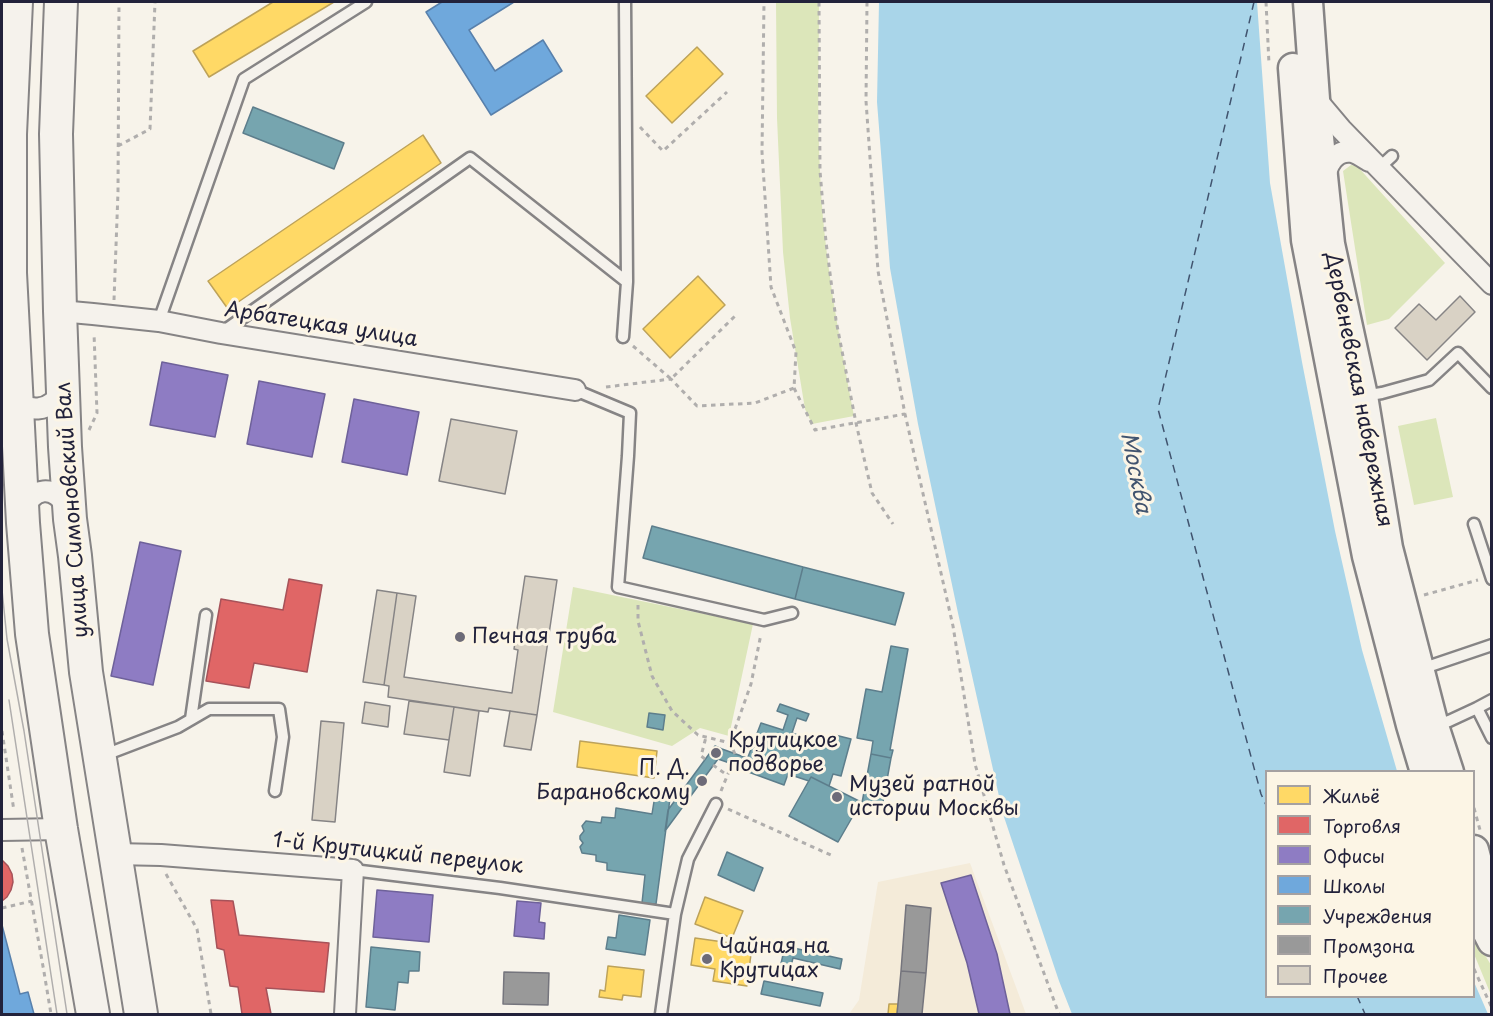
<!DOCTYPE html>
<html>
<head>
<meta charset="utf-8">
<style>
  body { margin:0 }
  #map { position:relative; width:1493px; height:1016px; overflow:hidden; background:#f7f3ea; font-family:"Playpen Sans",sans-serif }
  canvas { display:block }
  .frame { position:absolute; inset:0; border:3px solid #22223b; pointer-events:none }
  .legend { position:absolute; left:1265px; top:770px; width:210px; height:228px; box-sizing:border-box; background:#fcf5e5; border:2px solid #a5a1a1; margin:0; padding:8px 10px; list-style:none; font-size:18px; color:#22223b }
  .legend li { display:flex; align-items:center; gap:12px; height:30px }
  .legend b { width:30px; border:2px solid #a5a1a1 }
</style>
</head>
<body>
<div id="map">
<canvas width="1493" height="1016"></canvas>
<div class="frame"></div>
<ul class="legend">
<li><b style="height:16px;background:#ffd966"></b>Жильё</li>
<li><b style="height:16px;background:#e06666"></b>Торговля</li>
<li><b style="height:16px;background:#8e7cc3"></b>Офисы</li>
<li><b style="height:16px;background:#6fa8dc"></b>Школы</li>
<li><b style="height:16px;background:#76a5af"></b>Учреждения</li>
<li><b style="height:16px;background:#999"></b>Промзона</li>
<li><b style="height:16px;background:#d9d2c5"></b>Прочее</li>
</ul>
</div>
<script>
const context = document.querySelector('canvas').getContext('2d');
context.lineJoin = 'round';
function fill(path, color) { context.fillStyle = color; context.fill(path, 'evenodd'); }
function strokePath(path, color, width, dash) { context.strokeStyle = color; context.lineWidth = width; context.lineCap = dash ? 'butt' : 'round'; context.setLineDash(dash || []); context.stroke(path); }
function drawText(font, color, halo, rows, align = 'center') {
  context.font = font + ' "Playpen Sans",sans-serif'; context.lineWidth = 6; context.setLineDash([]); context.textBaseline = 'middle'; context.strokeStyle = halo; context.fillStyle = color; for (const [text, x, y, turn = 0] of rows) {
    context.save(); context.translate(x, y); context.rotate((+turn || 0) * Math.PI / 180); context.textAlign = isNaN(turn) ? turn : align; if (halo) context.strokeText(text, 0, 0); context.fillText(text, 0, 0); context.restore();
  }
}
const built = new Path2D(`
  M970 863 1026 1014H849L859 1000 878 882Z`);
const green = new Path2D(`
  M776 2H819C819 58 817 115 820 171 823 253 839 335 854 416L812 424 805 409 790 318 783 252 777 118Z
  M1351 165 1357 166 1445 263 1389 319 1367 325 1343 171Z
  M1436 418 1453 497 1414 505 1398 426Z
  M573 587 753 624 729 736 700 728 672 746 553 712Z
  M1474 937 1491 965V995L1474 954Z`);
const water = new Path2D(`
  M879 2H1257L1270 183 1302 362 1335 531 1362 650 1397 771 1266 772V996H1474V982L1488 1014H1072L1059 981 1003 814 958 613 918 424 890 268 877 102Z`);
const homes = new Path2D(`
  M273 2H334L209 77 193 51Z
  M697 47 723 74 672 123 646 96Z
  M423 135 441 163 228 309 208 281Z
  M698 276 725 305 670 358 643 329Z
  M580 741 657 751 654 778 577 767Z
  M705 897 743 911 732 938 695 924Z
  M695 938 752 946 747 986 713 981 715 969 691 965Z
  M608 966 644 970 641 997 623 995 622 1000 599 997 600 990 605 991Z
  M889 1004H898L897 1014H888Z`);
const shops = new Path2D(`
  M289 579 322 585 307 672 254 663 249 688 206 681 221 599 283 610Z
  M2 860 8 866 12 874 13 882 11 890 7 897 2 901Z
  M211 900 233 901 239 935 329 943 324 992 266 988 271 1014H242L238 987 230 986 224 950 217 948Z`);
const offices = new Path2D(`
  M162 362 228 375 215 437 150 425Z
  M259 381 325 394 312 457 247 444Z
  M354 399 419 412 407 475 342 462Z
  M140 542 181 551 153 685 111 676Z
  M971 875 997 954 1010 1014H979L967 963 941 883Z
  M377 890 433 895 429 942 373 937Z
  M517 901 541 903 539 922 545 923 544 939 514 936Z`);
const schools = new Path2D(`
  M442 2H514L469 30 495 71 543 40 562 71 491 115 426 12Z
  M2 925 20 994 28 992 34 1014H2Z`);
const public = new Path2D(`
  M253 107 344 143 334 169 243 133Z
  M652 526 803 567 795 599 643 558Z
  M803 567 904 593 895 625 795 599Z
  M891 646 908 649 890 750H893L891 758 871 754 873 741 857 738 866 689 882 692Z
  M780 704 809 714 806 721 797 718 792 733 827 745 831 734 851 739 841 776 833 774 829 786 811 777 809 781 788 774 784 785 743 770 761 723 783 730 788 715 777 711Z
  M649 713 665 715 663 730 647 727Z
  M715 746 722 749 718 759 665 831 668 810Z
  M722 749 747 758 744 768 718 759Z
  M871 754 891 758 882 807 862 803Z
  M811 777 861 802 838 842 789 816Z
  M656 789 671 791 656 904 642 903 645 875 607 870V863L596 861V855L582 853 580 847 583 843 580 839V836L584 831 582 826 586 821 601 823 602 817 615 818 616 808 652 814Z
  M671 789 673 790 682 791 679 795 670 793Z
  M727 852 763 868 754 891 718 875Z
  M619 915 650 920 645 955 606 949 608 937 616 938Z
  M785 946 842 959 840 969 793 958 790 970 780 968Z
  M371 947 420 952 419 971H409L408 983 398 982 395 1010 366 1007Z
  M764 981 823 993 820 1006 761 994Z`);
const industry = new Path2D(`
  M906 905 931 908 926 973 901 971Z
  M901 971 926 973 922 1014H897Z
  M504 972 549 973 548 1005 503 1004Z`);
const ferry = new Path2D(`
  M1254 2 1158 409 1261 794 1266 805
  M1357 996 1365 1014`);
const building = new Path2D(`
  M1460 296 1475 312 1427 360 1395 328 1419 304 1436 320Z
  M451 419 517 431 505 494 439 481Z
  M525 576 557 580 537 715 489 708 488 712 388 697 389 686 384 685 397 593 416 596 404 677 512 693 518 650 514 649Z
  M377 590 397 593 384 685 363 682Z
  M409 701 454 707 449 740 404 734Z
  M365 702 390 706 388 727 362 723Z
  M454 707 479 711 470 776 444 772Z
  M510 711 537 715 531 750 504 746Z
  M321 721 344 723 335 822 312 820Z`);
const path = new Path2D(`
  M819 2 820 171 826 242 836 320 856 423 872 493 893 524
  M867 2 866 101 878 271 905 414 953 626 975 764 1004 865 1059 1014
  M1266 2 1269 64
  M640 127 663 151 727 92
  M118 146 150 129 155 2
  M114 300 118 192 119 2
  M633 346 671 379 735 316
  M606 387 671 379 697 406 755 403 794 388 796 352 771 287 762 152 764 2
  M794 388 815 430 905 414
  M89 430 97 413 94 333
  M1424 595 1478 580
  M638 605V621L652 676 672 711 698 735 730 743
  M2 731 14 811
  M735 754 730 743 751 684 761 634
  M705 759 701 756 706 737
  M713 765 727 775
  M721 791 732 764
  M1474 808 1480 830
  M728 809 833 856
  M22 848 44 972 51 1014
  M166 874 197 929 211 1014
  M2 908 32 901
  M1474 969 1492 1008`);
const lane = new Path2D(`
  M1379 168 1392 156
  M159 321 244 79 366 2
  M221 333 470 158 627 282
  M623 337 627 282 625 2
  M575 390 630 413 628 456 618 587 764 620 792 613
  M1363 396 1382 393 1429 380 1458 353 1492 388
  M1474 524 1492 579
  M1419 666 1433 665 1492 645
  M1477 708 1492 700
  M191 719 206 615
  M1435 726 1449 721 1477 708 1492 738
  M102 756 178 727 209 709H279L283 737 275 791
  M353 870 500 888 675 914
  M661 1014 675 914 688 859 716 804`);
const street = new Path2D(`
  M1314 97 1341 129 1492 284
  M1325 180C1326 166 1335 149 1352 152 1357 153 1364 158 1369 161
  M60 311 93 314 159 321 221 333 575 390
  M16 391C19 416 56 414 62 387
  M24 514C28 486 58 483 67 510
  M2 830 61 829
  M114 854 161 855 353 870 345 1014`);
const secondary = new Path2D(`
  M1308 2 1315 99 1330 244 1363 396 1388 548 1434 726 1449 772
  M1293 68 1306 240 1367 556 1411 725 1425 772
  M1474 850 1479 869 1492 895
  M1474 906 1492 941`);
const primary = new Path2D(`
  M16 2 10 134V273L23 523 32 634 61 829 93 1014
  M61 2 56 134 60 311 65 447 70 519 75 556 86 672 141 1014`);
const tram = new Path2D(`
  M2 590 7 639 24 731 67 1014
  M9 700 57 1014`);
const markers = [
  [460,637,6,"#6d6b78"],
  [716,753,6,"#6d6b78"],
  [702,781,6,"#6d6b78"],
  [837,797,6,"#6d6b78"],
  [707,959,6,"#6d6b78"]
];
const streetNames = [
  ["Арбатецкая улица",321,325,9],
  ["Дербеневская набережная",1358,390,79],
  ["улица Симоновский Вал",73,510,-94],
  ["1-й Крутицкий переулок",398,854,6]
];
const poiNames = [
  ["Печная труба",472,637],
  ["Крутицкое",728,741],
  ["подворье",728,765],
  ["П. Д.",690,769,"right"],
  ["Барановскому",690,793,"right"],
  ["Музей ратной",849,785],
  ["истории Москвы",849,809],
  ["Чайная на",719,947],
  ["Крутицах",719,971]
];
const waterNames = [
  ["Москва",1135,473,79]
];
fill(built, '#f4ebd9');
fill(green, '#dce6ba');
fill(water, '#a9d5e9');
fill(homes, '#ffd966');
strokePath(homes, '#bda259', 1.5);
fill(shops, '#e06666');
strokePath(shops, '#a75259', 1.5);
fill(offices, '#8e7cc3');
strokePath(offices, '#6e619a', 1.5);
fill(schools, '#6fa8dc');
strokePath(schools, '#5880ac', 1.5);
fill(public, '#76a5af');
strokePath(public, '#5d7e8c', 1.5);
fill(industry, '#999');
strokePath(industry, '#75757d', 1.5);
strokePath(ferry, '#41546f', 1.5, [8, 6]);
fill(building, '#d9d2c5');
strokePath(building, '#868485', 1.5);
strokePath(lane, '#868485', 15);
strokePath(street, '#868485', 24);
strokePath(secondary, '#868485', 33);
strokePath(primary, '#868485', 36);
strokePath(path, '#b0aead', 3, [4.5, 4.5]);
strokePath(lane, '#f5f2ec', 10);
strokePath(street, '#f5f2ec', 20);
strokePath(secondary, '#f5f2ec', 28);
strokePath(primary, '#f5f2ec', 32);
strokePath(tram, '#b0aead', 1.5);
for (const [x, y, r, color] of markers) { const dot = new Path2D(); dot.arc(x, y, r, 0, 2 * Math.PI); context.fillStyle = color; context.fill(dot); strokePath(dot, '#fcf5e5', 2); }
drawText('21px', '#22223b', '#fcf5e5', streetNames);
drawText('21px', '#22223b', '#fcf5e5', poiNames, 'left');
drawText('italic 22px', '#41546f', '#fcf5e5', waterNames);
</script>
</body>
</html>
